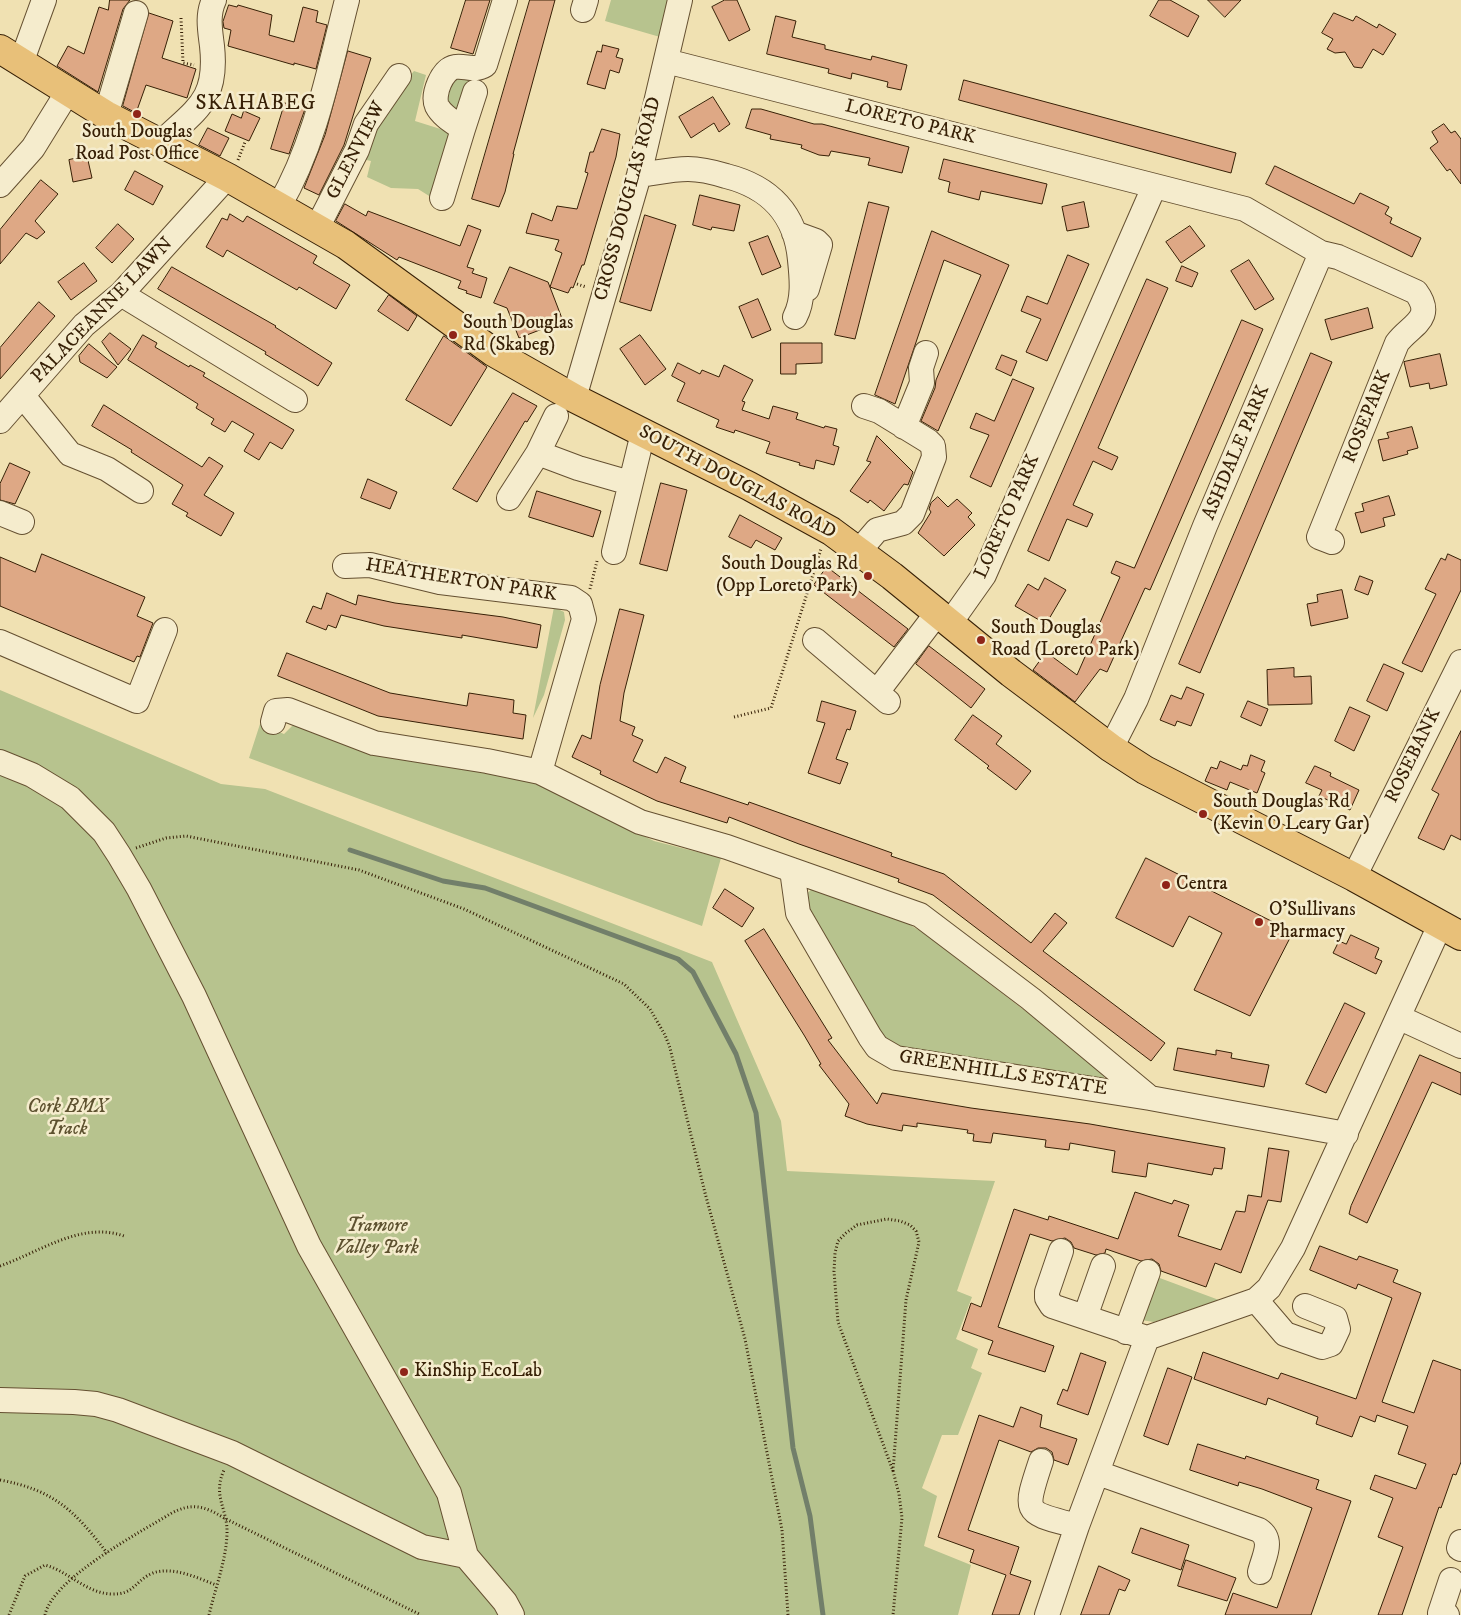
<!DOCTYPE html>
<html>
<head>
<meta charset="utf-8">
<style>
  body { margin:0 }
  canvas { display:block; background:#f0e1b2 }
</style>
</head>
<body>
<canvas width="1461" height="1615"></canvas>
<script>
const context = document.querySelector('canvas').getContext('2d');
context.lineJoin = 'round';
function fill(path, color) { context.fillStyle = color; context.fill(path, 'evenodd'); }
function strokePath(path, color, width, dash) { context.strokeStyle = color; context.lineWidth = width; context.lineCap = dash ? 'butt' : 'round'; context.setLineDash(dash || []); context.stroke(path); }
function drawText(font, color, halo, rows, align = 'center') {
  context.font = font + ' "IM FELL DW Pica",serif'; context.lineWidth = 5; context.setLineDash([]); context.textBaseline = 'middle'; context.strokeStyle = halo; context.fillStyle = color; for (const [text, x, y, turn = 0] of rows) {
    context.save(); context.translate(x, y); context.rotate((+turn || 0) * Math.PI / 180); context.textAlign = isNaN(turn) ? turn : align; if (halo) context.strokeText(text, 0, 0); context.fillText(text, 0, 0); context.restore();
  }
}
const green = new Path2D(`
  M611 0H669L660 37 605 21Z
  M414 71 426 75 415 121 450 132 434 199 418 189 391 188 367 177 371 161 357 158 374 117Z
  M460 73 485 83 484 88 462 111 450 113 447 95 452 75Z
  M554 607 564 612 565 620 544 695 533 718Z
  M0 690 221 784 265 789 712 962 781 1121 787 1171 995 1181 957 1291 972 1297 956 1339 978 1349 971 1368 982 1373 958 1435H942L922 1488 937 1496 924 1546 971 1565 958 1615H0Z
  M295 723 530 781 654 841 721 858 702 926 249 758 260 724 284 734Z
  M812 889 905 922 922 932 1101 1069 1104 1072V1078L1100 1081 897 1050 886 1044 803 900 804 896Z
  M1157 1277 1219 1300 1154 1322 1141 1320Z`);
const stream = new Path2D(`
  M350 850 443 881 485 888 678 959 693 972 736 1054 756 1113 793 1448 810 1516 823 1615`);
const building = new Path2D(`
  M110 0H130L123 9 98 92 57 66 68 46 84 54 99 7 108 10Z
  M466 0H490L473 54 451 48Z
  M530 0H555L513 154H514L505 192 499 207 472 199Z
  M725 0H737L750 30 729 41 712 7Z
  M1159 0H1170L1199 16 1188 37 1150 16Z
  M1208 0H1241L1225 17Z
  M229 5 237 7 238 5 272 15 269 35 294 42 303 7 318 11 316 22 327 25 316 69 294 63V65L228 46 231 30 224 28 223 22Z
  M149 13 173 21 162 58 196 69 187 98 146 85 136 113 123 106Z
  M1334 13 1353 21 1356 16 1377 28 1379 24 1396 34 1383 55 1373 49 1362 68 1354 67 1345 52 1335 53 1327 49 1333 39 1322 33Z
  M776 16 796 21 792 37 825 45V49L871 60 872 56 907 65 901 90 887 87 888 82 852 73 851 79 828 73 829 69 767 54Z
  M603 45 619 49 616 57 623 59 619 73 610 70 605 89 587 84 597 51 601 52Z
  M348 51 371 58 344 145 319 195 304 188 325 135Z
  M964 80 1236 153 1231 173 959 100Z
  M713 97 730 124 719 132 714 123 691 138 679 117Z
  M285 103 305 109 289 154 271 149Z
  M752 109H761L814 124H822L909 147 902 173 868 165 870 158 831 151 829 156 819 155 801 148 802 145 770 139 771 135 746 128Z
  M244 111 260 118 249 141 225 131 232 114 241 118Z
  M1444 124 1451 133 1455 131 1461 139V184L1450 169 1447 171 1430 148 1438 142 1432 132Z
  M208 128 229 138 220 156 199 145Z
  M602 129 620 134 616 157 584 265H582L573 288 571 287 568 293 550 287 562 253 555 250 559 240 526 233 532 213 552 221 557 206 577 209 588 173 585 172 590 152H593Z
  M87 156 92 178 73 182 69 160Z
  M944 159 1047 184 1042 204 981 191 979 200 948 192 950 182 939 179Z
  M1275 166 1354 204 1360 193 1389 207 1385 214 1392 218 1390 223 1421 238 1412 257 1266 184Z
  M135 171 163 186 153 205 125 190Z
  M41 180 58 194 35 221 45 232 37 239 26 233 0 264V230Z
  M700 195 740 205 734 231 712 227 711 230 693 225Z
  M869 202 889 207 855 339 835 335Z
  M1084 202 1089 227 1067 231 1062 207Z
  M345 204 366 216 368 211 460 246 468 225 481 230 467 267 474 269 472 273 487 278 481 298 466 293 467 291 458 288 461 281 399 257 397 260 336 221Z
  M230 214 243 222 247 216 317 256 313 263 350 285 336 309 299 287 297 290 227 250 223 257 206 247 222 218 227 220Z
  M645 215 676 225 651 311 620 302Z
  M118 224 134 239 112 263 96 248Z
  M1190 226 1205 246 1181 263 1166 242Z
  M932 231 1009 265 938 431 921 421 935 388 936 380 981 275 944 260 895 404 875 395Z
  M768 236 781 267 762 275 749 243Z
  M1068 255 1089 264 1047 361 1026 352 1041 319 1021 311 1027 296 1047 304Z
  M1249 260 1274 299 1255 310 1231 271Z
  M84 263 97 281 71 300 58 282Z
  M1182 266 1198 273 1192 287 1176 281Z
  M172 267 276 326 275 327 332 363 318 386 265 354 266 352 158 289Z
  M510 267 548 282 563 321 519 338 507 308 494 303Z
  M1147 279 1168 288 1098 448 1118 457 1112 470 1093 461 1073 505 1093 514 1087 527 1067 519 1049 561 1028 551Z
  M389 295 417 316 408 331 378 311Z
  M758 299 771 330 752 338 739 307Z
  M39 302 55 316 0 379V348Z
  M1368 308 1373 328 1331 340 1325 320Z
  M1242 320 1263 329 1223 422 1150 590 1145 588 1107 672 1100 669 1075 702 1033 670 1046 652 1077 675 1120 577 1111 573 1116 561 1134 568Z
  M110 333 131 349 118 365 102 342Z
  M143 335 157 343 155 347 189 367 190 365 205 373 203 376 294 430 282 449 270 442 259 460 244 451 254 434 232 421 225 432 211 424 214 419 196 408 198 404 128 360Z
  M640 335 666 369 645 385 620 349Z
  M444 336 487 367 451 426 406 400Z
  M781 343H822V363L796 364V374H781Z
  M89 344 117 367 107 378 80 362 79 356Z
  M1311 353 1332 362 1200 673 1179 664Z
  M1440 354 1447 385 1430 389 1429 383 1410 387 1404 362Z
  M1002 355 1017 361 1011 376 996 369Z
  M678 363 700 374 702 370 719 377 724 365 753 380 742 401 745 402 742 410 769 419 773 406 798 413 796 419 824 428 825 426 837 429 833 445 839 447 834 465 816 460 814 469 799 465 800 463 766 453 770 442 735 430 734 433 716 427 719 420 677 401 685 383 672 376Z
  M1013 379 1034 388 991 487 970 477 989 435 970 428 976 413 994 421Z
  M513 393 537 406 527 422 525 421 477 502 453 489Z
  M104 405 202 467 209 457 223 466 204 495 234 513 221 536 186 516 188 513 172 504 183 485 131 452 132 450 92 426Z
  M1412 427 1418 448 1407 451 1408 454 1383 461 1378 440 1389 438 1387 433Z
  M877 436 913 472 908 485 904 484 884 511 870 500 868 503 850 491 871 462 867 461Z
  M10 463 30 472 15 504 0 500V484Z
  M368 479 397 492 390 509 361 498Z
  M661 483 687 490 667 571 640 564Z
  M537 491 601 511 593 537 529 517Z
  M1389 496 1395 515 1383 518 1385 526 1361 533 1355 513 1364 511 1362 504Z
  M938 497 948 507 957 499 972 513 968 517 975 525 944 556 918 533 931 512 929 509 931 503Z
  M740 515 782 538 775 550 756 540 751 548 729 537Z
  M42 554 145 597 137 616 153 623 140 657 137 656 134 662 0 606V557L35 572Z
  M1448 554 1461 560V590L1422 672 1402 663 1436 594 1425 589 1441 558 1445 560Z
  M827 567 908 629 894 647 814 585Z
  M1360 576 1373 581 1368 595 1355 590Z
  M1045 578 1066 590 1046 624 1015 606 1028 584 1038 590Z
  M1342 590 1348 618 1311 626 1307 604 1318 602 1317 595Z
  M327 593 356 605 358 595 395 603 503 617 541 625 537 648 462 635V638L384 626 341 615 336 628 328 625 326 630 306 622 313 606 321 609Z
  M620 609 644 615 624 693 620 721 635 727 632 735 643 740 633 761 657 773 665 757 686 767 680 782 748 805 749 802 892 853 891 856 944 874 1031 943 1055 913 1067 923 1043 951 1165 1043 1151 1061 933 895 898 882 899 879 799 844 729 817 727 823 657 801 600 774 601 771 572 757 582 735 591 739 600 685Z
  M929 646 985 689 971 708 916 664Z
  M287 653 390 693 467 706 469 693 514 700 513 713 526 715 523 739 378 716 278 676Z
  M1384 664 1404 673 1387 711 1367 701Z
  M1294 668V677L1311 676 1312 704 1268 705 1267 670Z
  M1187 687 1204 694 1191 726 1177 721 1175 726 1160 720 1171 695 1181 699Z
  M822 701 856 711 850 730 847 729 836 759 848 763 840 784 808 773 825 723 817 721Z
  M1248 701 1268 709 1261 726 1241 717Z
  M1350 707 1370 716 1354 751 1335 741Z
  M973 715 1002 736 996 744 1031 771 1016 790 987 768 989 766 955 740Z
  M1461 731V840L1451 835 1444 850 1418 838 1439 794 1432 790Z
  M1251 755 1265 761 1261 771 1265 773 1257 793 1230 782 1227 790 1205 781 1211 767 1217 769 1220 761 1241 770 1243 765 1247 766Z
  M1315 766 1331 773 1330 776 1359 790 1350 810 1319 796 1322 790 1306 783Z
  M1146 858 1293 932 1250 1016 1194 990 1222 933 1189 916 1173 947 1116 918Z
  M725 889 754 908 742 927 713 908Z
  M764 929 832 1038 828 1040 877 1104 882 1093 971 1108 1090 1124 1225 1148 1222 1169 1214 1168 1212 1175 1148 1163 1146 1177 1112 1172 1115 1151 1070 1143 1069 1150 1045 1147 1046 1140 993 1133 991 1143 973 1141 974 1134 967 1133 968 1130 917 1123V1127L903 1125 902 1131 867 1124 845 1116 849 1104 819 1065 821 1064 804 1035 745 941Z
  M1351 935 1379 948 1375 958 1382 961 1376 974 1333 953 1339 941 1346 944Z
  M1345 1003 1365 1013 1326 1093 1306 1084Z
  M1178 1048 1216 1055V1050L1232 1053 1231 1058 1269 1065 1264 1087 1174 1070Z
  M1420 1055 1461 1073V1095L1432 1082 1367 1223 1349 1214 1351 1206Z
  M1269 1148 1289 1151 1281 1202 1268 1200 1241 1273 1215 1263 1206 1287 1161 1271 1159 1264 1152 1259 1141 1261 1106 1249 1105 1253 1096 1255 1074 1248 1071 1242 1065 1238 1052 1241 1030 1234 998 1327 1054 1346 1045 1372 988 1354 993 1341 962 1330 971 1303 981 1307 1014 1209 1048 1220 1049 1216 1118 1239 1135 1192 1172 1204 1174 1200 1189 1205 1178 1236 1221 1250 1236 1211 1245 1212 1248 1195 1261 1197Z
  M1320 1246 1357 1260 1359 1256 1398 1270 1393 1282 1421 1293 1382 1402 1414 1413 1433 1360 1461 1370V1462L1456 1475 1453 1474 1441 1508 1439 1507 1402 1615H1378L1403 1547 1378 1537 1393 1498 1370 1489 1375 1475 1416 1489 1426 1464 1398 1454 1408 1426 1377 1415 1375 1422 1360 1416 1352 1437 1316 1424 1318 1417 1268 1398 1266 1405 1194 1379 1203 1352 1278 1379 1281 1373 1356 1399 1392 1298 1358 1284 1356 1289 1310 1270Z
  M1081 1353 1106 1362 1088 1415 1057 1404 1063 1389 1067 1391Z
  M1168 1368 1192 1377 1168 1445 1144 1436Z
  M1021 1407 1042 1415 1040 1427 1077 1439 1068 1465 1054 1460 1052 1452 1046 1448H1038L1031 1452 999 1440 968 1530 1019 1547 1010 1574 1031 1581 1019 1615H992L1006 1575 970 1562 974 1550 938 1537 979 1415 1013 1427Z
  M1198 1444 1245 1459 1246 1456 1319 1480 1316 1489 1351 1501 1311 1615H1225L1233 1593 1277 1608 1312 1508 1262 1489 1239 1482 1238 1486 1190 1470Z
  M1141 1528 1189 1545 1181 1570 1132 1553Z
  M1186 1560 1236 1578 1227 1601 1178 1586Z
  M1099 1566 1130 1580 1125 1591 1119 1589 1109 1615H1081Z`);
const path = new Path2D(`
  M181 18 183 63 194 65
  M238 160 245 142
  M577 284 586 287
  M590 589 597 561
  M734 717 771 708 821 549
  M136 848 166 838 186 836 359 870 464 909 624 984 650 1009 665 1035 670 1048 705 1193 745 1339 782 1530 788 1615
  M0 1266C40 1252 81 1221 124 1236
  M893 1471 906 1300 919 1242 916 1231 910 1225 900 1221 887 1219 857 1225 846 1233 838 1241 835 1253 834 1271 838 1322 893 1471 899 1494 902 1518 893 1615
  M0 1480C54 1490 75 1511 107 1553
  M9 1615 25 1576 45 1565C68 1571 86 1593 111 1594 135 1595 135 1580 153 1573 173 1566 198 1578 216 1585
  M45 1615C52 1579 139 1533 170 1514 191 1502 205 1506 224 1518L421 1615
  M209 1615C215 1589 226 1561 227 1534 228 1508 212 1497 224 1470`);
const minor = new Path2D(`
  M583 10 586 0
  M666 61 1245 209 1321 253
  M21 63 44 0
  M106 115 136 13
  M463 129 475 92
  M161 143C196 109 218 101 212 46 210 30 207 15 214 0
  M639 175C655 173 672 169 688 169 701 169 713 172 726 176 770 187 796 214 800 260 802 279 804 300 795 317
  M0 185 33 148 67 93
  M442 198 463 129C455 123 442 116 437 106 432 95 442 69 455 67 465 65 474 72 485 65L505 0
  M279 206C316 142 329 70 347 0
  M317 228 357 150 366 124 399 76
  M794 233 816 241 820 245 807 289
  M121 294 295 400
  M23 396 70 454 107 469 141 491
  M574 398 639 175 680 0
  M0 421 84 325 121 294 227 177
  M904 427 922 383 921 368 926 353
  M538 453 578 468 630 483
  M509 498 538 453 556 416
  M0 513 22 522
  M859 551 877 530 903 523 912 514 934 457 933 446 928 441 879 411 864 406
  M614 552 643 433
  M345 566 370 565 440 582 571 598 580 604 584 619 540 772
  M950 623 984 575 1154 187
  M815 640 888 702
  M0 642 137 701 165 630
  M877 692 938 612
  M273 722 276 711 288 710 374 743 487 761 540 772 640 822 727 847 920 915 1031 999 1150 1098
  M1111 748 1136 699 1205 526 1321 253 1338 257 1416 292C1436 319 1410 325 1397 343L1319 537 1332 542
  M0 762 32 775 70 798 104 832 119 855 139 889 194 996 309 1246 449 1493 466 1556 505 1602 512 1615
  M792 870 798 913 870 1037 877 1047 896 1058 1150 1098 1346 1134
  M1354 877 1461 662
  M1398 1017 1461 1046
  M1061 1251 1047 1292V1298L1052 1306 1147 1338
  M1256 1300 1285 1334 1322 1347 1331 1344 1338 1329 1335 1318 1305 1306
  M1085 1317 1103 1266
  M1126 1332 1148 1272
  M0 1400 74 1402 96 1404 118 1410 232 1453 422 1547 466 1556
  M1041 1461C1023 1515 1024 1512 1077 1526
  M1098 1473 1259 1530C1274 1540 1264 1556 1260 1572
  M1461 1542 1459 1548 1461 1549
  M1047 1615 1077 1526 1147 1338 1256 1300 1269 1288 1293 1248 1440 925
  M1447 1615 1440 1613 1451 1580`);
const major = new Path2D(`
  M0 49 106 115 227 177 346 245 493 352 574 398 749 486 831 531 892 576 1011 673 1111 748 1145 770 1354 877 1461 936`);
const markers = [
  [137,114,5,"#8f2418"],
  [453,335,5,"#8f2418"],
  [868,576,5,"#8f2418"],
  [981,640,5,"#8f2418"],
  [1203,814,5,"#8f2418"],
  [1166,885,5,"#8f2418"],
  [1259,922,5,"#8f2418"],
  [404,1372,5,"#8f2418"]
];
const streetNames = [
  ["LORETO PARK",910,123,14],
  ["GLENVIEW",357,151,-63],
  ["CROSS DOUGLAS ROAD",629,199,-75],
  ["PALACEANNE LAWN",103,311,-46],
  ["ROSEPARK",1368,417,-68],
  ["ASHDALE PARK",1237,453,-67],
  ["SOUTH DOUGLAS ROAD",737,483,28],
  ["LORETO PARK",1008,517,-66],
  ["HEATHERTON PARK",461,581,9],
  ["ROSEBANK",1414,756,-64],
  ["GREENHILLS ESTATE",1003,1074,9]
];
const poiNames = [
  ["South Douglas",137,133,"center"],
  ["Road Post Office",137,155,"center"],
  ["South Douglas",463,324],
  ["Rd (Skabeg)",463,346],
  ["South Douglas Rd",858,565,"right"],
  ["(Opp Loreto Park)",858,587,"right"],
  ["South Douglas",991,629],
  ["Road (Loreto Park)",991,651],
  ["South Douglas Rd",1213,803],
  ["(Kevin O Leary Gar)",1213,825],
  ["Centra",1176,885],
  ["O'Sullivans",1269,911],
  ["Pharmacy",1269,933],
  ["KinShip EcoLab",414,1372]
];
const parkNames = [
  ["Cork BMX",67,1108],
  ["Track",67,1130],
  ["Tramore",377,1227],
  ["Valley Park",377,1249]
];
const quarterNames = [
  ["SKAHABEG",256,105]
];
fill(green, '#b7c38e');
strokePath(stream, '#727f6a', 5);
fill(building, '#dea885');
strokePath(building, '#372006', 1);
strokePath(minor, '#655031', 26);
strokePath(major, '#372006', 30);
strokePath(path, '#372006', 3, [1, 2.5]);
strokePath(minor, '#f5eccd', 24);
strokePath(major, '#e8c079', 28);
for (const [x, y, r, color] of markers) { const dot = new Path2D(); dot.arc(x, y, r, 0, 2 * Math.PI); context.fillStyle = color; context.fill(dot); strokePath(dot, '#f5eccd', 2); }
drawText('19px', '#372006', '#f5eccd', streetNames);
drawText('19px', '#372006', '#f5eccd', poiNames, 'left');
drawText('italic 19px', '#5d512f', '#f5eccd', parkNames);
context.letterSpacing = '1px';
drawText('21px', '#372006', '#f5eccd', quarterNames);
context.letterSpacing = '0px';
</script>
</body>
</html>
